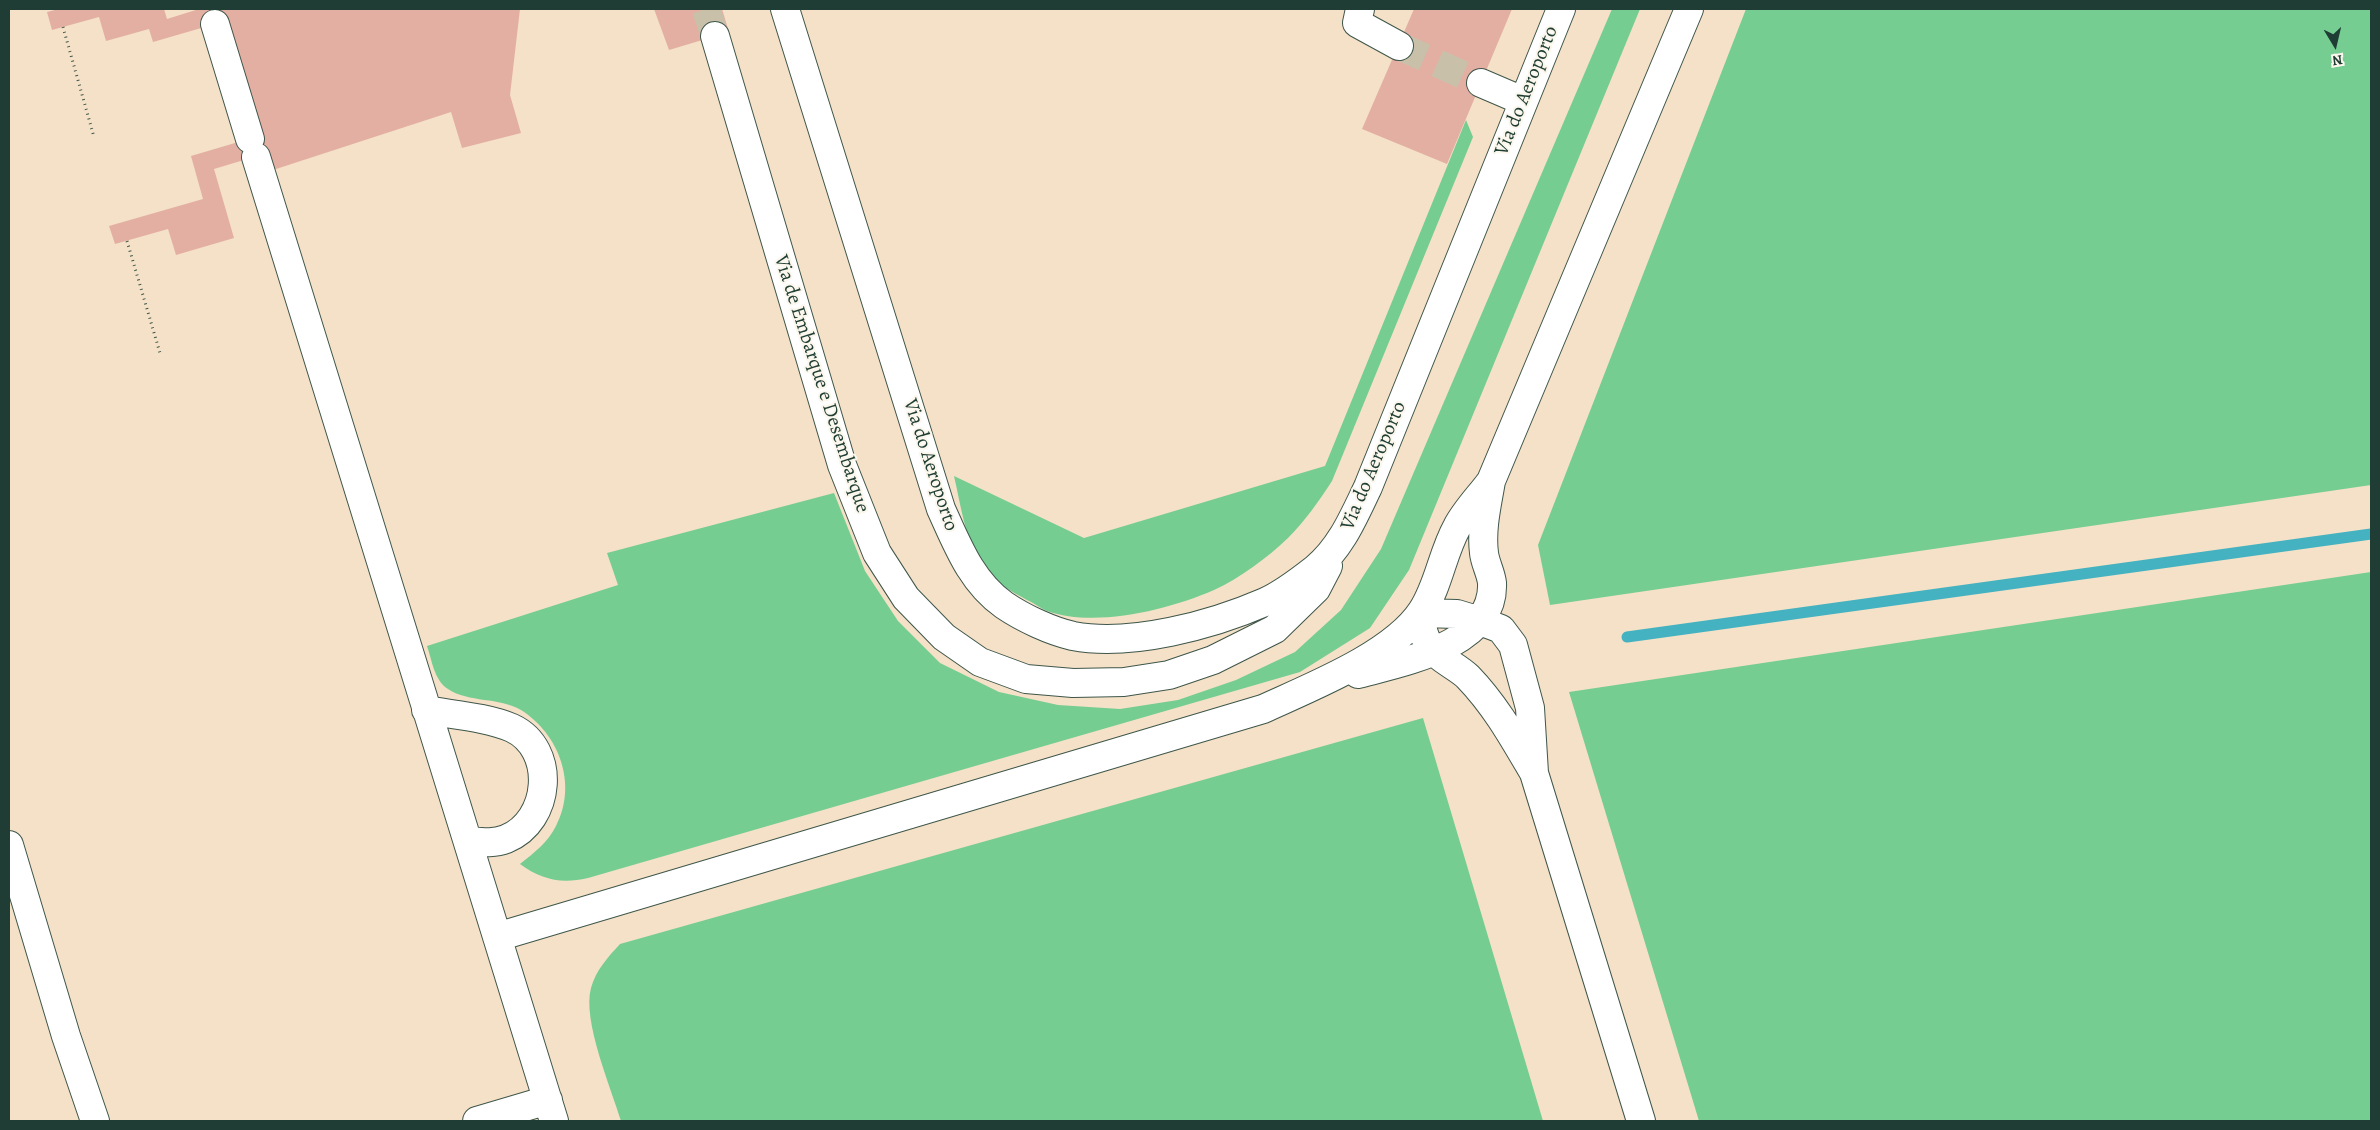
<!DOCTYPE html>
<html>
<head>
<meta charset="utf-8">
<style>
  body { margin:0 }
  #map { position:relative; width:2380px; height:1130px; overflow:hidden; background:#f4e1c7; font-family:Alegreya,serif }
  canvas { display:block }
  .frame { position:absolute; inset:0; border:10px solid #1f3d34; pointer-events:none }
  .north { position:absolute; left:2310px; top:20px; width:50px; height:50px; -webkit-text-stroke:4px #fbf7ec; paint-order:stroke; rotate:171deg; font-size:14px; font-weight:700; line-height:20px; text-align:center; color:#1f3d34 }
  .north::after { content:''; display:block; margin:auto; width:18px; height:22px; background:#1f3d34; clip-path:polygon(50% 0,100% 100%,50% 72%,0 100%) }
</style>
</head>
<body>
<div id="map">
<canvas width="2380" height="1130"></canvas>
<div class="frame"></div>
<div class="north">N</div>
</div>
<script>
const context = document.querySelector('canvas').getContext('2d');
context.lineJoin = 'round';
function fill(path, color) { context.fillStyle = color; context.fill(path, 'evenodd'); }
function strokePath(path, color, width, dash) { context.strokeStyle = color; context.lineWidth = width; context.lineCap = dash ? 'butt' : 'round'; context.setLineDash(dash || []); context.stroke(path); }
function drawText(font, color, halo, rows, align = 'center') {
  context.font = font + ' Alegreya,serif'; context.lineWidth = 4; context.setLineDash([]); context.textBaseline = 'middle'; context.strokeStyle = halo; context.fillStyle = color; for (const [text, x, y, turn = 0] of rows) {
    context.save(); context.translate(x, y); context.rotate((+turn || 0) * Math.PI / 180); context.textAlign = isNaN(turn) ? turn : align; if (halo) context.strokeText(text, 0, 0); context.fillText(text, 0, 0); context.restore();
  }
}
const green = new Path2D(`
  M1612 9H1640L1409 570 1370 628 1300 672 588 878C561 884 542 880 520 864 534 853 548 842 556 826 578 784 559 734 521 710 499 697 469 703 448 689 434 680 432 660 427 646L618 585 607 553 834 493 865 571 898 621 940 663 999 692 1058 705 1120 709 1178 700 1236 680 1295 652 1341 610 1381 549Z
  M1746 9H2371V485L1550 605 1538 545Z
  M1466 120 1473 137 1332 481C1319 501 1305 521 1288 538 1267 558 1240 578 1214 590 1168 610 1095 628 1047 611 1040 608 1034 603 1027 600 1011 591 993 582 982 566 965 539 961 506 954 476L1084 538 1325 466Z
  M2371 572V1121H1699L1569 692Z
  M1423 718 1543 1121H621C611 1088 582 1020 591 988 596 970 608 957 620 944Z`);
const stream = new Path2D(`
  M1627 637 2371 534`);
const building = new Path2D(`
  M59 9H164L167 19 199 9H520L510 95 521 133 462 148 451 112 273 170 267 153 214 169 234 238 176 255 168 229 115 244 109 226 203 199 191 156 262 135 215 24 153 42 149 29 106 41 99 17 52 30 47 12Z
  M654 9H722L729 32 669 50Z
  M1414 9H1512L1447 164 1362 129Z`);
const minorTunnel = new Path2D(`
  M706 9 715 36
  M1399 46 1481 83`);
const path = new Path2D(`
  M63 27 94 137
  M127 241 160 353`);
const minor = new Path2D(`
  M785 9 941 509C957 544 971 582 1004 605 1023 618 1051 631 1073 636 1131 647 1212 625 1265 602 1281 595 1301 580 1315 569 1341 548 1354 516 1368 487L1561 9
  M1360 9 1357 23 1399 46
  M215 24 250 139
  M715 36 842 465 877 553 906 598 944 637 980 662 1026 679 1073 683 1124 682 1169 675 1213 660 1275 629 1316 589 1328 566
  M1481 83 1523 101
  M256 157 554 1121
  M1358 674C1403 662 1495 645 1492 583 1491 573 1485 563 1484 553 1481 529 1487 505 1491 481L1689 9
  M426 710C453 715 486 717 512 728 557 749 551 821 506 839 493 844 481 842 468 841
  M1534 773C1514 739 1496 706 1468 677 1458 667 1439 659 1432 649 1423 638 1422 627 1421 613L1457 614 1480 621 1501 629 1513 645 1530 708 1534 773 1641 1121
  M9 845 66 1036 95 1121
  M497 937 1263 709C1311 687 1393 655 1422 611 1439 585 1442 554 1457 527 1465 511 1480 496 1491 481
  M477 1121 548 1100`);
const streetNames = [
  ["Via do Aeroporto",1527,91,-68],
  ["Via de Embarque e Desembarque",821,384,72],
  ["Via do Aeroporto",930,465,72],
  ["Via do Aeroporto",1374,466,-67]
];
fill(green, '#75cd92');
strokePath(stream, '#44b2c1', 11);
fill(building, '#e3afa3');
strokePath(minorTunnel, '#c9c0aa', 28, [28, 14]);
strokePath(minor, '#3f564a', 30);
strokePath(path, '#3f564a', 3, [1, 4]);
strokePath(minor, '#fff', 28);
drawText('20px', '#1f3d34', '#fbf7ec', streetNames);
</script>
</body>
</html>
